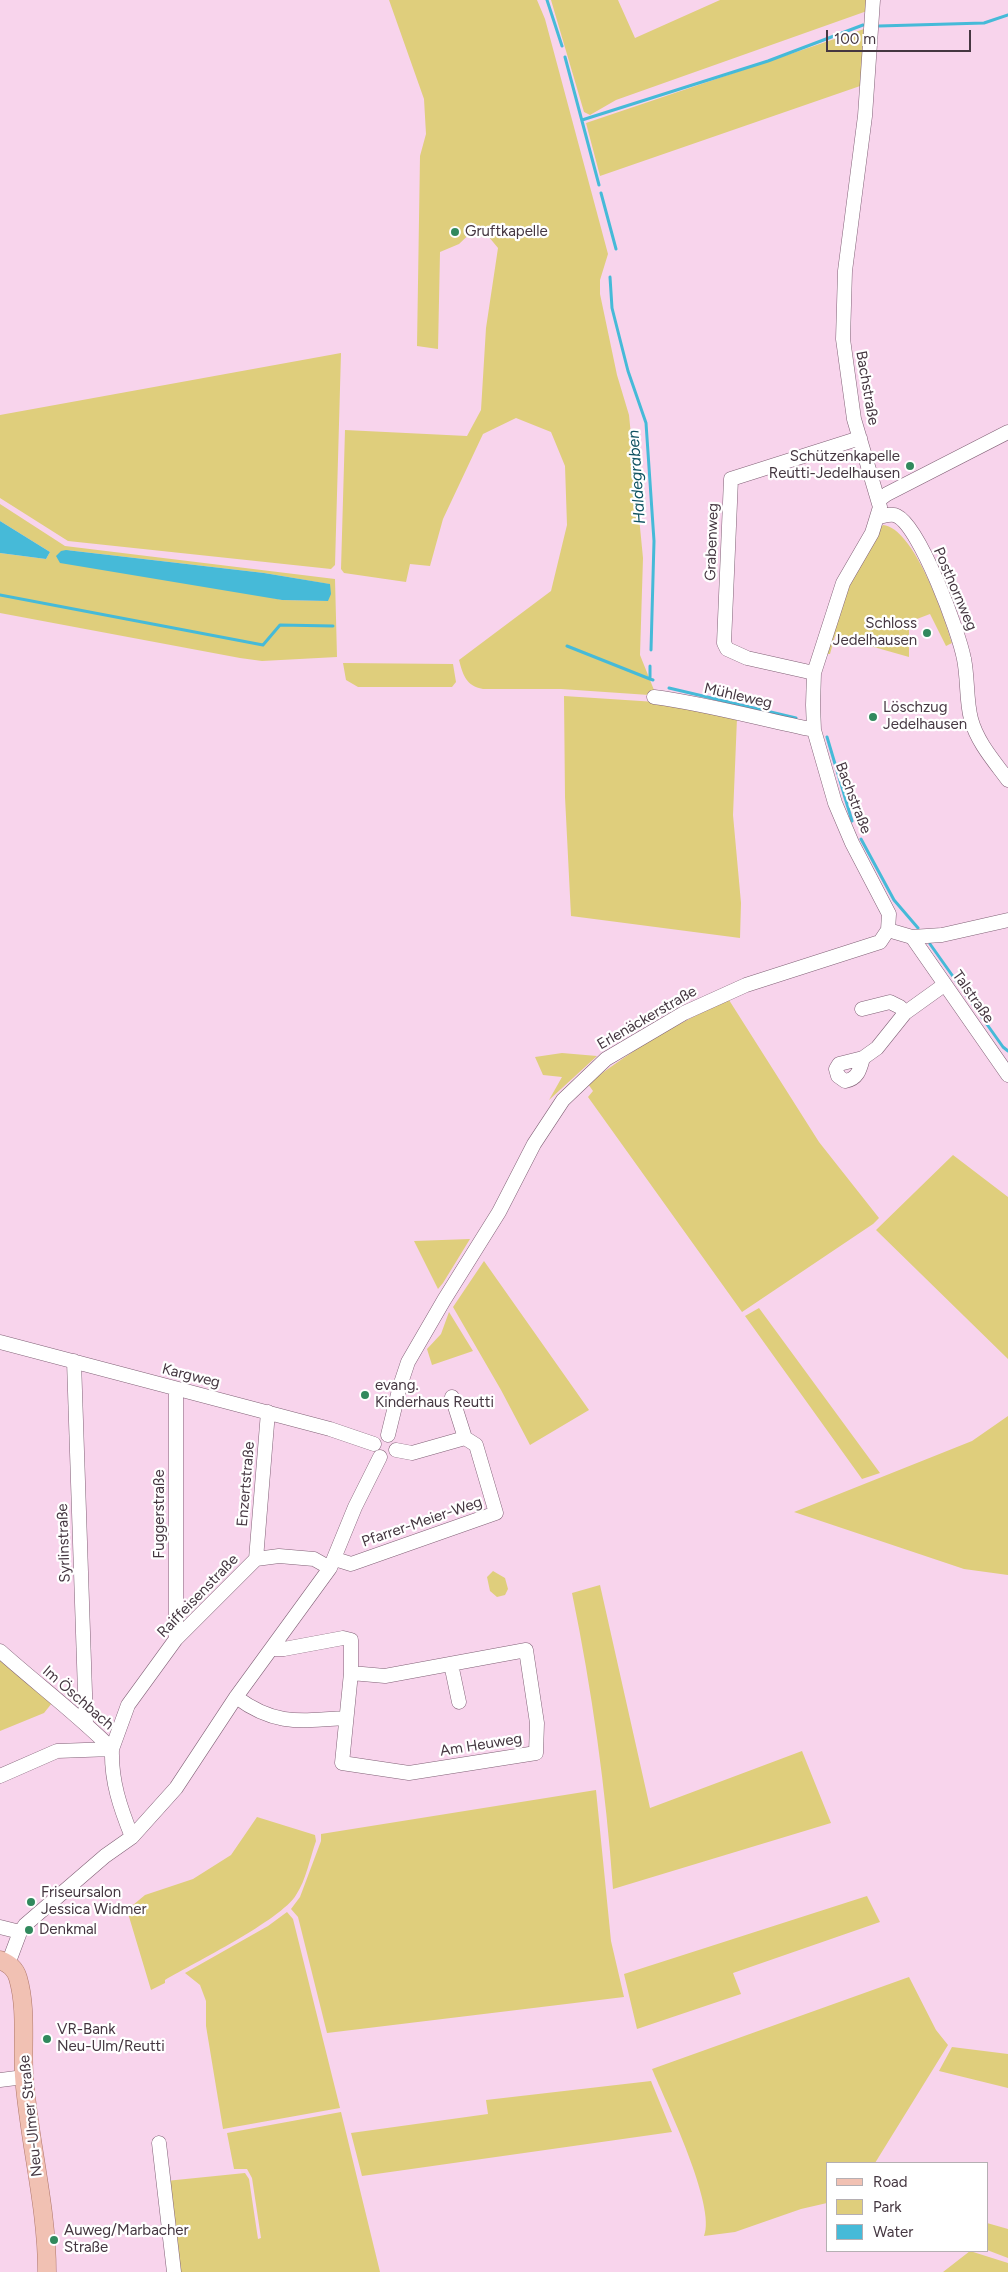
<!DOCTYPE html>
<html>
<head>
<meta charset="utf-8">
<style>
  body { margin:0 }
  #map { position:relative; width:1008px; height:2272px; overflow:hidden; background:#f8d4ec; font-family:Figtree,sans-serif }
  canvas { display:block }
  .legend { position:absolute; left:826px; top:2162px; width:162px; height:90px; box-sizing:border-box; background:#fff; border:1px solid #b5afb3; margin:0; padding:6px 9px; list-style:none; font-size:15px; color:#453741 }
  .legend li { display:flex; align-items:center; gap:10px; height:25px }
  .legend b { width:25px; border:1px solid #b5afb3 }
  .scale { position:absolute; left:826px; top:30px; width:145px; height:22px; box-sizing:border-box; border:2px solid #453741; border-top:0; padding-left:6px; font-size:15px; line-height:18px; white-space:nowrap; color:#453741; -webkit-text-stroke:4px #fff; paint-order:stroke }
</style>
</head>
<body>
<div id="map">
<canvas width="1008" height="2272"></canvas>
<ul class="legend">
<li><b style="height:6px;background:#f1c1b3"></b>Road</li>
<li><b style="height:14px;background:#dfce7c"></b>Park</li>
<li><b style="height:14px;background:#46bad8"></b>Water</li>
</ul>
<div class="scale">100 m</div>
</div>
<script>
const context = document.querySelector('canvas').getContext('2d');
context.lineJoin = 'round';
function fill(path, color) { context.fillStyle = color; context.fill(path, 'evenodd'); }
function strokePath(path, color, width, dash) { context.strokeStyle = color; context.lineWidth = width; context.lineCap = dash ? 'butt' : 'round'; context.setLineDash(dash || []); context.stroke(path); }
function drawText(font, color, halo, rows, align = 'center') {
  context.font = font + ' Figtree,sans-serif'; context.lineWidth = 4.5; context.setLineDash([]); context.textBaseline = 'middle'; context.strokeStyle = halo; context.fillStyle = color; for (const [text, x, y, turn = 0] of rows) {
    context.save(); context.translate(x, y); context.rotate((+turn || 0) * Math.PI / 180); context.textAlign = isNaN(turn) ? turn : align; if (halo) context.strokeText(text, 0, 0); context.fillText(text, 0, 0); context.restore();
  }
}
const green = new Path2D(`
  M389 0H537L545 19 608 254 600 280V294L617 375 629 415 643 558 640 655 654 690 649 695 561 689H483C466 686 463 675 459 660L551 591 567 525 565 466 551 432 516 418 483 434 443 519 430 566 410 564 406 582 344 573 341 569 345 430 467 436 481 410 486 328 498 248 479 225 459 244 440 252 438 349 417 346 420 156 426 134 424 99Z
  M551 0H618L635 38 720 0H868L867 11 616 100 590 115 584 112Z
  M867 28 863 85 600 176 586 123Z
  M341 353 335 565 331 569 68 541 0 498V415Z
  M0 504 65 546 335 579 337 657 262 661 240 658 0 613V553L46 559 50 552 0 521ZM66 550 264 573 329 584 328 601 282 600Z
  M883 525C914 528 944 616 952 643L946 646 930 614 909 622V657L835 636 830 654H824C840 609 854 562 883 525Z
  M343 663 453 664 456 682 452 687H358L346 680Z
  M564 696 656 702 737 718 733 815 741 903 740 938 571 916 565 797Z
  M729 1000 819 1142 879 1218 873 1224 742 1312 588 1097 593 1091 588 1084C631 1050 678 1022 729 1000Z
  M562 1053 597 1056 549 1100 562 1077 543 1075 535 1057Z
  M953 1155 1008 1197V1359L876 1230Z
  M470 1239 443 1283 438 1289 414 1241Z
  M484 1261 589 1410 530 1445 501 1390 453 1307Z
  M759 1308 880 1473 862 1479 745 1316Z
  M449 1312 473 1351 432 1365 427 1349 441 1334Z
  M1008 1416V1575L964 1569 794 1512 972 1441Z
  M493 1571 505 1578 508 1589 505 1595 497 1597 490 1591 487 1577Z
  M600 1585 650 1808 802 1751 831 1823 613 1889C606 1790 592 1690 572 1593Z
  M0 1657 52 1703 44 1713 0 1731Z
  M596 1790 611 1941 624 1997 327 2033 298 1917 291 1909 300 1897 321 1841V1834Z
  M257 1817 315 1835 316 1841C310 1858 306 1880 296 1895 281 1920 194 1963 165 1980V1983L151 1990 127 1910 145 1895 193 1879 231 1855Z
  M867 1896 880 1922 733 1973 741 1994 637 2029 624 1974Z
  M287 1912 293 1919 340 2108 223 2129 206 2026V2001L200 1985 185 1973 268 1926Z
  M909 1977 936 2030 948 2045 875 2163H827V2203L801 2209 735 2232 704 2236C717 2207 665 2100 652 2069Z
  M952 2047 1008 2054V2088L939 2071Z
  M651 2081 672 2132 362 2176 351 2133 488 2114 486 2100Z
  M341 2112 380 2272H178L166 2181 245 2173 249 2179 258 2239 261 2238 252 2178 247 2169H234L227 2133Z
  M987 2223 1008 2229V2258L987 2250Z
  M970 2251 1008 2263V2272H943Z`);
const water = new Path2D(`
  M0 521 50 552 46 559 0 553Z
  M66 550 264 573 330 584 331 594 328 601 282 600 60 563 56 556 61 551Z`);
const stream = new Path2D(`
  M547 0 562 46
  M879 26 984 23 1008 15
  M565 57 599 185
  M582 120 768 61 863 25
  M601 193 616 249
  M610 277 612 308 628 371 646 423 654 541 651 650
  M0 595 263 645 280 625 333 626
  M567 646 650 679
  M650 666V679L653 680
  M669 688 796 718
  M827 737 852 821
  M861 839 894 900 918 928
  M930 944 1003 1047 1008 1051`);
const minor = new Path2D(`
  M879 500 887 494 1008 432
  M879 517C884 516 892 513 897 516 920 527 959 632 964 659 968 678 966 700 971 719 977 742 994 761 1008 780
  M814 673 747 658 727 649 724 643 731 479 860 438
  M654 697C708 704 760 719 814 730
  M888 930 912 937 942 935 1008 920
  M912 937 1008 1075
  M862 1009 890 1002 900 1007 905 1013
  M863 1058C860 1069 858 1079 845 1081L838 1076 836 1069 839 1064 863 1058 877 1048 905 1013 944 985
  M0 1342 330 1429 374 1444
  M74 1361 86 1723
  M452 1397 465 1438
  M388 1435 400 1386 408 1362 444 1300 499 1212 534 1144 563 1100 606 1059 684 1013 746 985 880 942 888 930 889 914 852 843 835 803 814 730 813 705 814 673 843 583 872 533 880 507 854 419 843 339 845 271 865 116 873 0
  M256 1559 268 1412
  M335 1559 351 1564 496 1513 476 1445 465 1438 412 1453 396 1450
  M176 1639V1389
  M272 1649H284L343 1638 351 1640V1673
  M526 1650 537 1723 536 1753 409 1773 342 1763 351 1673 385 1676Z
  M0 1651C37 1684 77 1714 112 1749 111 1781 120 1807 132 1837
  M451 1664 459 1702
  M236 1697C275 1726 300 1721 346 1718
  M0 1776 57 1751 112 1749 128 1705 176 1639 256 1559 279 1556 314 1559 330 1568
  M0 1927 20 1932
  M8 1964 20 1932 25 1925 105 1856 132 1837 176 1788 236 1697 330 1568 355 1507 380 1457
  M0 2080 24 2077
  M159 2143 174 2272`);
const major = new Path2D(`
  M0 1960C9 1964 15 1968 18 1978 27 2009 22 2044 24 2076 29 2142 47 2206 47 2272`);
const markers = [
  [455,232,5,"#31895d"],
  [910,466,5,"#31895d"],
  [927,633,5,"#31895d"],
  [873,717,5,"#31895d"],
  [365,1395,5,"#31895d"],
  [31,1902,5,"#31895d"],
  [29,1930,5,"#31895d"],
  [47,2039,5,"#31895d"],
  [54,2240,5,"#31895d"]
];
const poiNames = [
  ["Gruftkapelle",465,232],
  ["Schützenkapelle",900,457,"right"],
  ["Reutti-Jedelhausen",900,474,"right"],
  ["Schloss",917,624,"right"],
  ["Jedelhausen",917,641,"right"],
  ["Löschzug",883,708],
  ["Jedelhausen",883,725],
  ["evang.",375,1386],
  ["Kinderhaus Reutti",375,1403],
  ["Friseursalon",41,1893],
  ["Jessica Widmer",41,1910],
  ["Denkmal",39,1930],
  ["VR-Bank",57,2030],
  ["Neu-Ulm/Reutti",57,2047],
  ["Auweg/Marbacher",64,2231],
  ["Straße",64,2248]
];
const streetNames = [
  ["Bachstraße",867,388,80],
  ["Grabenweg",712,542,-88],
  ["Posthornweg",955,589,67],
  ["Mühleweg",738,696,13],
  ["Bachstraße",853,798,69],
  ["Talstraße",973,997,55],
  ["Erlenäckerstraße",647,1018,-30],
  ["Kargweg",191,1376,14],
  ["Enzertstraße",246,1484,-85],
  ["Fuggerstraße",160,1514,-90],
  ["Pfarrer-Meier-Weg",422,1522,-19],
  ["Syrlinstraße",64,1543,-92],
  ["Raiffeisenstraße",198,1596,-46],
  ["Im Öschbach",78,1698,41],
  ["Am Heuweg",481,1745,-9],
  ["Neu-Ulmer Straße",31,2116,-96]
];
const waterNames = [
  ["Haldegraben",637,477,-94]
];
fill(green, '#dfce7c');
fill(water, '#46bad8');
strokePath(stream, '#46bad8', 3);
strokePath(minor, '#806176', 15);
strokePath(major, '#ae766a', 19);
strokePath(minor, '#fff', 14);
strokePath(major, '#f1c1b3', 18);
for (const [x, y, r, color] of markers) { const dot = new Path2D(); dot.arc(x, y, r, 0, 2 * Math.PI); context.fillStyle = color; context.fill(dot); strokePath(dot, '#fff', 2); }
drawText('15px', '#453741', '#fff', poiNames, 'left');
drawText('15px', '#453741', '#fff', streetNames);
drawText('italic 16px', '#105362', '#fff', waterNames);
</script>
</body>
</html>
